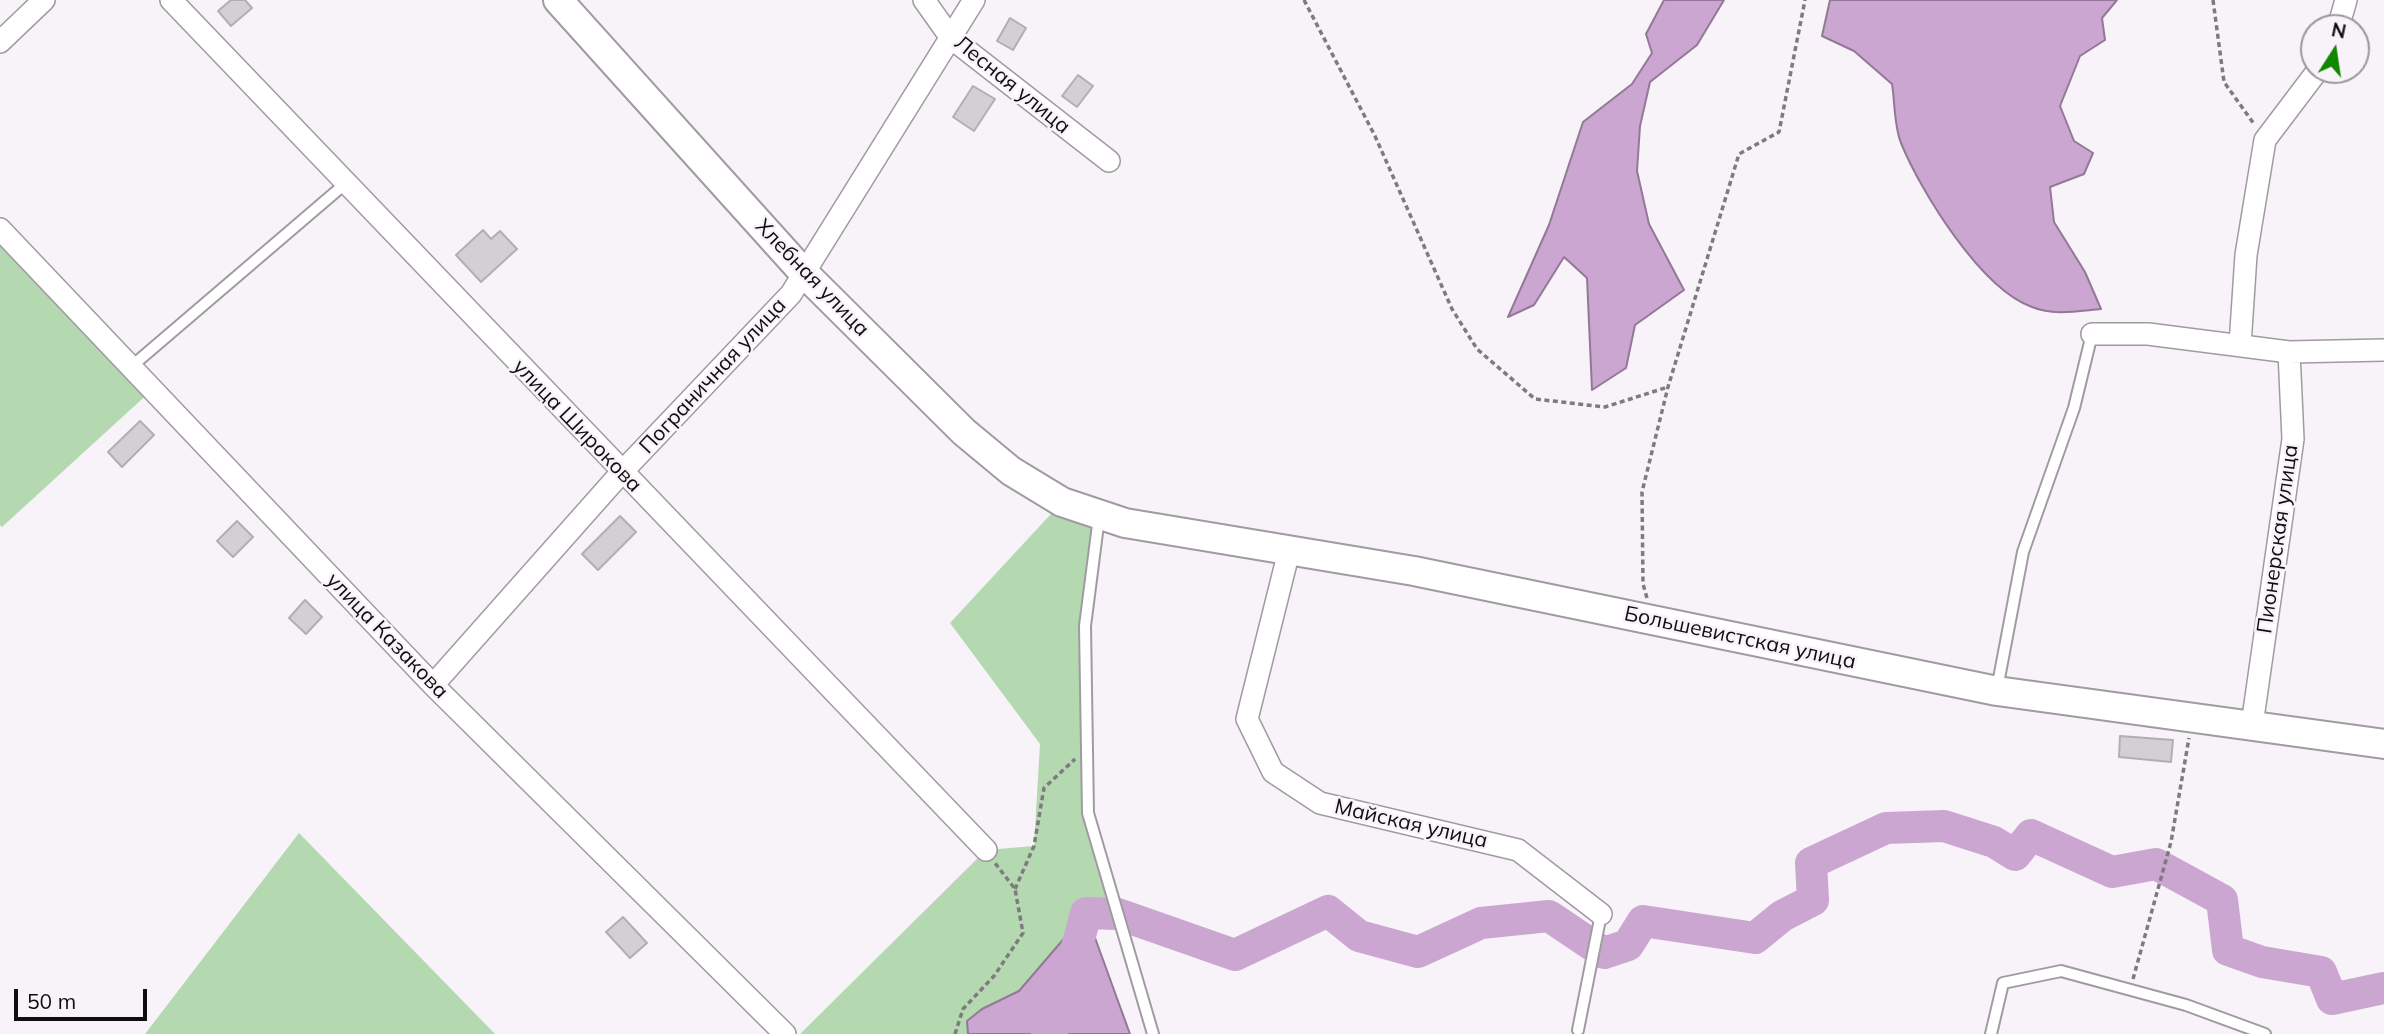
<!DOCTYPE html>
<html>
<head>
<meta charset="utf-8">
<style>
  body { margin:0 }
  #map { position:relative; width:2384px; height:1034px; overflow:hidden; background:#f8f2f9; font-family:Mulish,sans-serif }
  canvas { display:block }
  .north { position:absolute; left:2300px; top:14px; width:70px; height:70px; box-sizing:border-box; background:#f8f2f9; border:2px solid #9b969b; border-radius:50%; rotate:12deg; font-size:19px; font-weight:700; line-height:28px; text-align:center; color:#0f0d0f }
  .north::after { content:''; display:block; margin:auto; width:24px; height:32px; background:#108601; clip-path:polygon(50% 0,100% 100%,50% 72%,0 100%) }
  .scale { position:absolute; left:14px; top:989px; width:133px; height:32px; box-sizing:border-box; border:4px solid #0f0d0f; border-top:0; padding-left:9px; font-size:21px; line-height:24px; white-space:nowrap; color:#0f0d0f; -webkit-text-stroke:5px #f8f2f9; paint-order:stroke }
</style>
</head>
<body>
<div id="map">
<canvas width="2384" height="1034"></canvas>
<div class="north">N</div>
<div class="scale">50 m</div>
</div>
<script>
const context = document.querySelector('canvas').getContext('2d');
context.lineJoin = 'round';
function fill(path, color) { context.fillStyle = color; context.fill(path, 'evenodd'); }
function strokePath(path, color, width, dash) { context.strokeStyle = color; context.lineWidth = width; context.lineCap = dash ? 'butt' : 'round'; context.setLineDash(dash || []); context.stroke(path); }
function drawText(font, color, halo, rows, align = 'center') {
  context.font = font + ' Mulish,sans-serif'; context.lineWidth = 5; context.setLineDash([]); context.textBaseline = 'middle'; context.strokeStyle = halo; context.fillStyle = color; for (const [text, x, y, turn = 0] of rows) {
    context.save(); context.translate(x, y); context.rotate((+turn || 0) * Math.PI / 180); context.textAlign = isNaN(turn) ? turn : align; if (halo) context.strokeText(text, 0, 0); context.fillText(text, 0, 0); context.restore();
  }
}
const green = new Path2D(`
  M0 229 153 389 2 527 0 525Z
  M1062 502 1100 515 1085 626 1088 813 1118 914 1086 913 1019 991 982 1009 968 1021V1034H800L986 850 1034 846 1040 744 950 623Z
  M299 833 495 1034H145Z`);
const water = new Path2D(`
  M1664 0H1724L1697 45 1650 82 1640 126 1637 171 1649 224 1684 290 1635 325 1626 368 1592 390 1587 278 1564 257 1534 305 1508 317 1549 225 1583 122 1632 84 1652 53 1646 34Z
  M1830 0H2117L2102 18 2105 40 2080 56 2060 106 2074 141 2093 153 2084 174 2050 187 2054 222 2085 272 2101 309C2078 311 2054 316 2032 307 1981 289 1921 192 1901 143 1894 126 1895 102 1892 84L1854 51 1822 36Z
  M1086 913 1130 1034H968L967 1021 982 1009 1019 991Z`);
const river = new Path2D(`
  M1047 1034 1057 1022 1086 913 1118 914 1235 955 1328 911 1359 936 1418 952 1481 923 1549 916 1604 953 1628 945 1643 921 1755 938 1782 916 1813 900 1811 863 1886 828 1944 826 1994 842 2015 855 2031 835 2112 872 2156 864 2222 900 2228 950 2262 962 2321 972 2332 999 2384 988`);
const building = new Path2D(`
  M231 0H245L252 8 231 26 218 11Z
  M1010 18 1026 28 1013 50 997 41Z
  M1078 75 1093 86 1077 107 1062 96Z
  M973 86 995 99 974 131 953 117Z
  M483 230 491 239 500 231 517 249 481 282 456 255Z
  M140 421 154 435 122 467 108 452Z
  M620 516 636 532 598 570 582 554Z
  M237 521 253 537 233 557 217 541Z
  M305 600 322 617 306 634 289 618Z
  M2120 736 2173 740 2171 762 2119 757Z
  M623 917 647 943 630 958 606 932Z`);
const path = new Path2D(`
  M1304 0 1375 136 1452 309 1477 349 1535 399 1605 407 1668 387
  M2213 0 2224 82 2254 124
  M1647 598 1643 584 1642 492 1668 387 1739 154 1779 132 1805 0
  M1015 889 1034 846 1044 788 1075 759
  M2133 979 2171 842 2189 738
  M955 1034 963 1009 994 976 1023 933 1015 889 995 863`);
const lane = new Path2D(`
  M132 366 346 183
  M1099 517 1085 626 1088 813 1153 1034
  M1997 689 2023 552 2074 408 2092 334
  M1578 1030 1601 914
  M1991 1034 2003 983 2061 971 2186 1005 2265 1034`);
const street = new Path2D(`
  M171 0 986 850
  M924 0 951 38 1109 161
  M2338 28 2346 0
  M0 42 44 0
  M0 229 433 685 785 1034
  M2092 334H2148L2289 352 2384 350
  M2240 345 2246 255 2265 140 2318 70
  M1289 551 1247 719 1273 772 1320 803 1518 850 1601 914
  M433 685 621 473 791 294 974 0
  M2252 725 2293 439 2289 352`);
const secondary = new Path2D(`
  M558 0 803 272 964 432 1011 471 1062 502 1125 523 1414 571 1997 691 2384 744`);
const streetNames = [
  ["Лесная улица",1012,85,39],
  ["Хлебная улица",812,278,46],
  ["Пограничная улица",713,376,-47],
  ["улица Широкова",577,426,46],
  ["Пионерская улица",2278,539,-82],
  ["улица Казакова",387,636,46],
  ["Большевистская улица",1740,638,12],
  ["Майская улица",1411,824,13]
];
fill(green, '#b4d8b0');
fill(water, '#cba6d1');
strokePath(water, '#937897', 2);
strokePath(river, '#cba6d1', 32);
fill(building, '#d4ced5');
strokePath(building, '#b3adb4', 2);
strokePath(lane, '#a09ba1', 14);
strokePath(street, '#a09ba1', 24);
strokePath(secondary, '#a09ba1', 32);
strokePath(path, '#7e7a7f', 3.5, [5, 3.5]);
strokePath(lane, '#fff', 10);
strokePath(street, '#fff', 21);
strokePath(secondary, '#fff', 28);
drawText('21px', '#0f0d0f', '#f8f2f9', streetNames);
</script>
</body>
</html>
